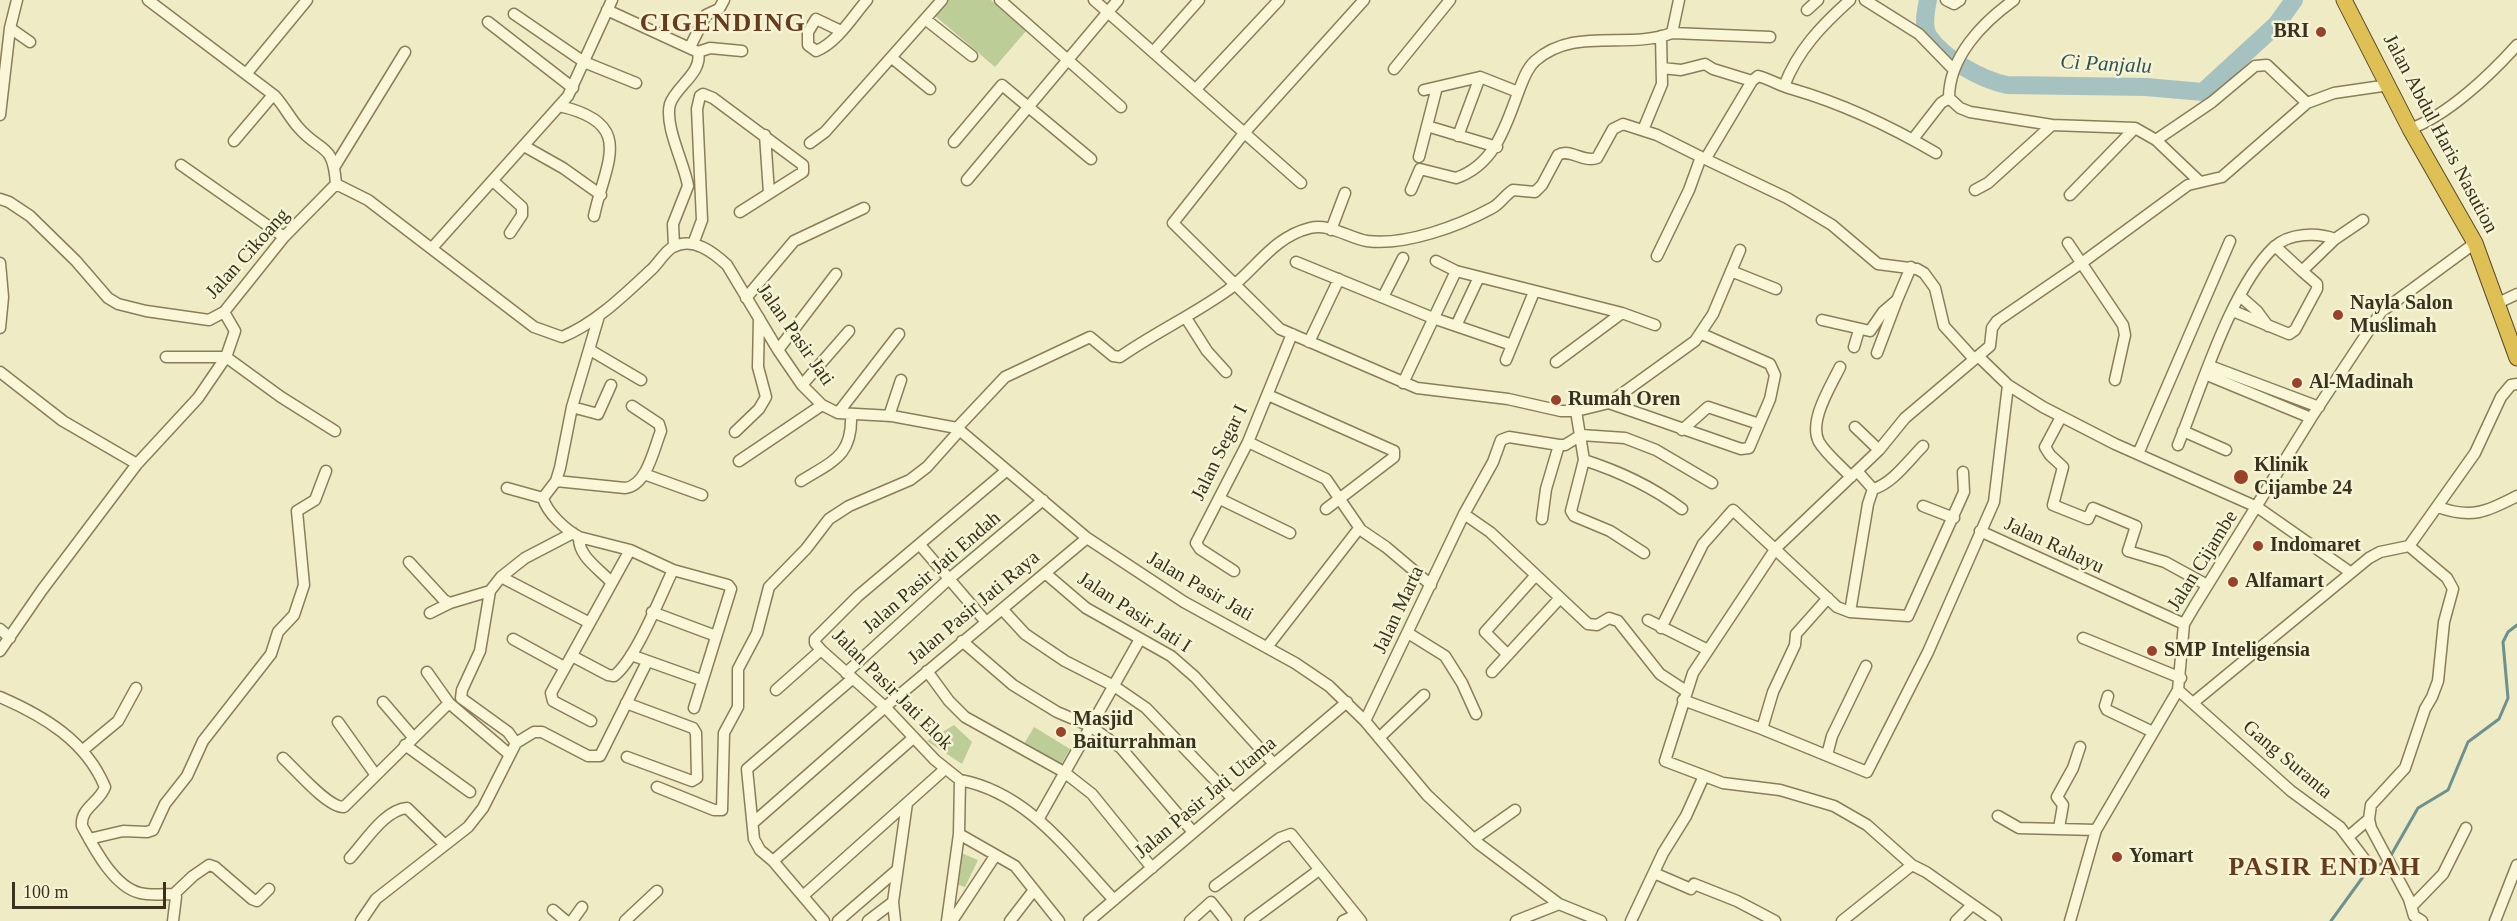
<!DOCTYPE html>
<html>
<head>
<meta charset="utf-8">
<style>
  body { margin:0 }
  #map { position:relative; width:2517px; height:921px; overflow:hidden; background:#efebc4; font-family:Georgia,serif }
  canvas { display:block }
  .scale { position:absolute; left:12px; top:882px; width:154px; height:27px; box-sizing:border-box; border:3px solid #3a321e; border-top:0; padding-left:8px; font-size:18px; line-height:21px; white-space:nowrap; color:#3a321e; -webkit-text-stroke:4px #f6f4d4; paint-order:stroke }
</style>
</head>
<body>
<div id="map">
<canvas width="2517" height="921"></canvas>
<div class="scale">100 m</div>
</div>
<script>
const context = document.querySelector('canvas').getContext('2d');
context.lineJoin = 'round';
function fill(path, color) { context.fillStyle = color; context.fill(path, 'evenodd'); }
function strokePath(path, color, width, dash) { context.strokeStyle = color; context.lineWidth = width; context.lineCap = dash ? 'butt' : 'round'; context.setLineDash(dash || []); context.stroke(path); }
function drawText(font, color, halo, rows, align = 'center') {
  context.font = font + ' Georgia,serif'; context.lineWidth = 5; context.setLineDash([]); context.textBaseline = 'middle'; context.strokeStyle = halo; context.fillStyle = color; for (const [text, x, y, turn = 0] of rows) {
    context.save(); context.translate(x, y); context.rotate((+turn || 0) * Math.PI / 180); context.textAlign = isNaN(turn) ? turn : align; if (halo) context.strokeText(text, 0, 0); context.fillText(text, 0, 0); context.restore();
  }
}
const green = new Path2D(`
  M948 0H991L1026 31 995 67 934 15Z
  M954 725 972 742 962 764 927 741Z
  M1034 727 1070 749 1060 766 1024 744Z
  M961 853 978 860 965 887 953 883Z`);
const stream = new Path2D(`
  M2390 857 2418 808 2448 790 2468 742 2499 719 2508 698 2503 642 2508 632 2517 625
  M2331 921 2368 870 2385 862`);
const river = new Path2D(`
  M1928 0C1926 10 1922 27 1929 37 1944 59 1982 80 2007 85L2146 87 2203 92 2276 25 2294 0`);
const minor = new Path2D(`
  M148 0 275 96C284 106 290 118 298 127 321 154 333 141 336 184
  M1000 0 1121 107
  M1094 0 1301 183
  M1364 0 1245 132 1173 223 1280 329 1417 388 1508 399 1561 411H1576L1609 403 1695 341 1713 314 1740 250
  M1865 0 1919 34 1953 69
  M1946 0 1954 4 1960 0
  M2014 0C1982 23 1949 57 1949 98L1960 108 1970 112 2052 125 2135 128 2156 140 2200 182
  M607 10 698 52C703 73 676 86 670 104 664 126 685 165 688 186L673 224 674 246
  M1807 10 1818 0
  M514 14 584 62 636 83
  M925 19 972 56
  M488 22 573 88
  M10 28 30 42
  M841 31 816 19 808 32V45L816 51C837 43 853 16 867 0
  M1672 33 1770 37
  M690 47 706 15 719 9 724 0
  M698 52 710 48 742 51
  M1153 52 1199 0
  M892 58 930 89
  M1662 68 1681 70 1705 64 1713 69 1752 81
  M1394 69 1450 0
  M246 74 307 0
  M1784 86C1798 50 1821 26 1850 0
  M1196 89 1279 0
  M1424 90 1480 77 1518 92
  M559 106C637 123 605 163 594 216
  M0 115 10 28 17 0
  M1427 126 1497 147
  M2410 129C2448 115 2490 75 2517 45
  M1643 130 1662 84 1661 36
  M765 135 769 193
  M1458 136 1480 77
  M1913 139 1941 103 1949 98
  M2156 140 2212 102 2255 66 2267 65 2307 103
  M234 141 273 95
  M954 142 1002 85 1091 159
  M810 143 825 132 942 0
  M524 146 563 168 601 195
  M1419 157 1437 87
  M1706 158 1752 81 1758 76C1770 79 1780 86 1792 89 1844 104 1890 126 1936 153
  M181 165 284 237
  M335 166 405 52
  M967 180 1118 0
  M493 181 522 207V215L510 233
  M336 184 368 200 534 327 562 337C596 323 624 295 651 270 658 264 665 251 673 247 693 236 714 253 727 265L778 350 802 385 822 405 838 413 892 416 957 428 1087 538 1184 602 1295 663 1329 686 1365 721 1427 795 1479 844 1559 904 1601 921
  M1411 190 1420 169 1456 178C1494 165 1505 128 1518 93 1522 83 1526 69 1535 61 1574 26 1628 50 1672 33L1679 0
  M1975 190 1988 183 2052 125
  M2070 195 2135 128
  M0 199 9 202 30 216 76 261 108 298 118 304 146 311 209 320 224 312 284 237 336 184
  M1331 230 1345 193
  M2335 239 2363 220
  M2068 243 2123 325 2125 335 2115 380
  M693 244 702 220 697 109 700 96 703 94 713 98 803 165V172L740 212
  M432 248 568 96 612 0
  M1657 256 1689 190 1701 157 1787 198 1832 225 1878 264 1917 269 1924 273 1935 288 1944 326 1974 359
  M1436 261 1456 271 1622 313 1556 362
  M1296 262 1433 318 1512 345
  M0 263 3 297 0 328
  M1731 271 1776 289
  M2240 296 2257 311 2268 326
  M1383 297 1403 258
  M746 298 794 241 864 208
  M2498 303 2517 294
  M2233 311 2289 334 2295 330 2317 289V284L2302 271
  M1622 313 1655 325
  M599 316 572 407 560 468 556 481 543 498C547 513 566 530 579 537 578 556 598 568 610 581
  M1186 318 1207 351 1226 372
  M1822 320 1870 331 1883 312 1897 300 1911 267
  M1456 326 1479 277
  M1309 342 1339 279
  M1854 347 1859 330
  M590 350 641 380
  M778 350 836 274
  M1877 353 1897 300
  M1978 356 2008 385 2043 407 2115 444 2257 507 2350 572
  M166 357H226L281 397 335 431
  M1506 360 1534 292
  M2210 366 2319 407
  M1840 367C1831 386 1808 421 1819 442 1826 454 1841 466 1851 477
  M0 372 63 421 137 464
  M2207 375 2311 418
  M1403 383 1456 271
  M802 385 849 331
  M1268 395 1394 451V457L1326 509
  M1609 403 1741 449 1749 448 1770 399 1775 375 1770 364 1702 334
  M572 407 598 414 611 385
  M1576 411 1584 460 1571 511 1574 516 1610 531 1644 553
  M838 413 899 334
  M889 416 901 380
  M2061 417 2045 447 2050 455 2063 467 2053 505 2088 519 2093 508 2136 526 2128 551 2165 562 2207 585
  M1855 427 1879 450
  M957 428 1005 377 1090 337 1113 356 1120 357C1154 333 1193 315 1228 290 1256 269 1273 237 1310 228 1329 223 1349 238 1367 241 1405 246 1459 226 1492 208 1500 204 1505 195 1513 190L1535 192 1542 185 1558 155C1570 148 1583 163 1597 158L1613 129 1623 124 1657 135 1701 157
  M1682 430 1708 407 1759 424
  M2183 431 2226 450
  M735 432 759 409 766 397 758 367 759 318
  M1248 442 1326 479 1361 530 1386 547 1431 585
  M2178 445C2201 389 2231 288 2274 247 2289 233 2317 232 2335 239L2302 271 2275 246
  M2138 454 2230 241
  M1584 460C1621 472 1651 486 1682 509
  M739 461 822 405
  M1857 471 1873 489 1868 504 1850 612 1908 616 1964 492 1963 472
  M644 474 702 495
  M556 481 625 488C647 486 654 448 661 431L659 424 632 406
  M801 481C833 461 853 456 851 414
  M507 488 543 498
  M1873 489C1892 484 1909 460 1923 446
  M1220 499 1290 533
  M1923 506 1954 518
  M2438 507C2471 519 2487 512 2517 496
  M1464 514 1490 532 1588 624 1597 625 1609 618 1618 621 1660 674 1686 691
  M1542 519 1546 489 1559 445
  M1980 531 2184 624
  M579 537 630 550 551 693 553 701 591 721
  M920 545 986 622
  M2409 546 2447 578 2453 589 2444 622 2438 681 2432 697 2425 709 2405 768 2371 805 2369 819 2371 828 2409 899 2414 916 2422 921
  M409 562 444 600 450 603 490 591
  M673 570 728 585 731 589 694 708
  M1234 571 1200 549 1196 543 1248 442 1292 334
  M1045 573 1086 608 1171 656 1195 677 1274 764
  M501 577 588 622
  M1828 598 1796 634 1795 645 1773 692 1762 729 1867 772 1928 652 1994 502 2008 385
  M1002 609 1025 634 1065 661 1114 686 1146 708 1233 799
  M652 612 716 636
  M430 613 450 603
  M1648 620 1708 650
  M1661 628 1703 544 1733 510 1837 607 1850 612
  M0 629 10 638
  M1408 633 1445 656 1462 683 1476 714
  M2083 638 2181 678
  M513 639 564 667
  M962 641 1013 685 1057 712 1090 726 1121 748 1193 832
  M1267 647 1357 531 1361 530
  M0 651 42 590 137 464 198 398 226 357 235 331 224 312
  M631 655 701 680
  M1508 655 1485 632 1536 575
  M572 656 608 675 614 676C636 659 660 597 673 570L630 550
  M927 671 949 701 965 717 1064 772 1092 794 1152 868
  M427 672 449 703
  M1492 672 1560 598
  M846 673 949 579 1043 500
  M852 679 747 769 754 839 760 850 773 861 912 739
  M776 690 821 650
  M2178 690 2291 791 2340 827 2368 864
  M2108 696 2105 706 2107 710 2153 732
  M0 697C44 716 86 741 105 787 100 802 80 808 82 826 94 848 114 887 140 893 152 896 162 894 174 894L193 876 209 865 215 867 252 899 257 901 269 889
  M1683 700 1762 729
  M383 702 413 737
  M2194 702 2369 558 2380 552 2409 546 2475 453 2501 397 2511 385 2517 384
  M626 703 693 728 696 733 697 778 692 781 627 757
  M1365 721 1464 514 1493 462 1501 440 1509 437 1559 445H1565L1581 435 1625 438 1656 450 1712 483
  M338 722 375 774
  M1379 738 1424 695
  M516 743 508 732 461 698 462 690 480 651 490 591 501 577 525 558 573 533
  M405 745 470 792
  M83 750 118 721 136 688
  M1827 755 1832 736 1866 666
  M283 758C296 770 328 808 344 807L449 703 509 754
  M960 780C1029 793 1069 852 1114 900
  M657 787 714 810H722L724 733 738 707V669L757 633 769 587 806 549 829 519 849 506 910 480 927 467 960 430
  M1998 816 2019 828 2096 830
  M1039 818 1140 639
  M754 822 885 707 1087 538
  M2059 828 2063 805 2057 797 2073 768 2080 747
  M959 834 1015 866 1059 921
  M2348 837 2369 819
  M89 839 123 831 147 832 153 830 165 804 187 776 203 741 271 654 278 632 294 615 304 585 297 511 315 500 326 471
  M1474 839 1515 810
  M350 858C365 842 384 810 407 808L444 844
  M773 861 824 921
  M1912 865 1867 825 1834 806 1780 790 1723 783 1665 761 1693 673 1776 548 1879 450 1905 418 1990 346 1992 328 1997 321 2083 262 2188 185 2222 177 2307 103 2334 93 2389 85
  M1654 873 1691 889 1694 884 1737 901 1775 921
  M1215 886 1280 838 1291 834 1361 921
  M804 895 945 769
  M893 902 895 921
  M2412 906 2443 874 2466 828
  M553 910 566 921
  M173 921 176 897 174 894
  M361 921 376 899 468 827 483 808 516 743 534 732H542L588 756H600L647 662
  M572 921 582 907
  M625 921 657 891
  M838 921 897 870
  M868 921 893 902 907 803
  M947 921 959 834 960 780 935 760 885 707 821 650 815 643V639L858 596 1006 471
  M952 921 995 856
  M1010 921 1034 890
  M1089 921 1347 702
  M1190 921 1211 902 1226 921
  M1250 921 1319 870
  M1343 921 1356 915
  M1516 921 1559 904
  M1631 921 1663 853 1686 816 1704 776
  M1842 921 1912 865 1926 872 1996 921
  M1956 921 1972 905
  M2070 921 2096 830 2178 690 2184 624 2194 607 2311 418 2381 312 2475 243
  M2495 921 2517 865`);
const highway = new Path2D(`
  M2344 0 2410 129 2475 243 2517 358`);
const markers = [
  [2321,32,6,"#9a4129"],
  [2338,315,6,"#9a4129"],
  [2297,383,6,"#9a4129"],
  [1556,400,6,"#9a4129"],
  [2241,477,8,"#9a4129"],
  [2258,546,6,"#9a4129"],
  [2233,582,6,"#9a4129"],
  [2152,651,6,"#9a4129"],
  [1061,732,6,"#9a4129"],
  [2117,857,6,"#9a4129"]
];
const poiNames = [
  ["BRI",2309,32,"right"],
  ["Nayla Salon",2350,304],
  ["Muslimah",2350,327],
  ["Al-Madinah",2309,383],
  ["Rumah Oren",1568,400],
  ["Klinik",2254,466],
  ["Cijambe 24",2254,489],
  ["Indomaret",2270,546],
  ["Alfamart",2245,582],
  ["SMP Inteligensia",2164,651],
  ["Masjid",1073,720],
  ["Baiturrahman",1073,743],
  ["Yomart",2129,857]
];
const streetNames = [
  ["Jalan Abdul Haris Nasution",2440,134,62],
  ["Jalan Cikoang",248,254,-48],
  ["Jalan Pasir Jati",795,335,55],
  ["Jalan Segar I",1220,453,-64],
  ["Jalan Rahayu",2054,546,25],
  ["Jalan Cijambe",2203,561,-58],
  ["Jalan Pasir Jati Endah",932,573,-41],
  ["Jalan Pasir Jati",1200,587,30],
  ["Jalan Pasir Jati Raya",974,608,-40],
  ["Jalan Marta",1399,610,-65],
  ["Jalan Pasir Jati I",1134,613,33],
  ["Jalan Pasir Jati Elok",892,690,45],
  ["Gang Suranta",2287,760,40],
  ["Jalan Pasir Jati Utama",1206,798,-40]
];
const waterNames = [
  ["Ci Panjalu",2106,65,3]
];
const districtNames = [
  ["CIGENDING",723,24],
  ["PASIR ENDAH",2325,868]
];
fill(green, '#bccd98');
strokePath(stream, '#6d918f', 3);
strokePath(river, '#a6c2c0', 18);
strokePath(minor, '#8a7e5a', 13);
strokePath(highway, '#584b2e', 17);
strokePath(minor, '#f9f7d8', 10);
strokePath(highway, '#dfc054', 15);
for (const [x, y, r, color] of markers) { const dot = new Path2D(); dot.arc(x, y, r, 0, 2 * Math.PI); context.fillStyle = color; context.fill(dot); strokePath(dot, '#f6f4d4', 2); }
drawText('bold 20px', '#3a321e', '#f6f4d4', poiNames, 'left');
drawText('20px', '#3a321e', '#f6f4d4', streetNames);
drawText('italic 21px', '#2d535a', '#f6f4d4', waterNames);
context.letterSpacing = '1.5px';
drawText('bold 26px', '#673c1d', '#f6f4d4', districtNames);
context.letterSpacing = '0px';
</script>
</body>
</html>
